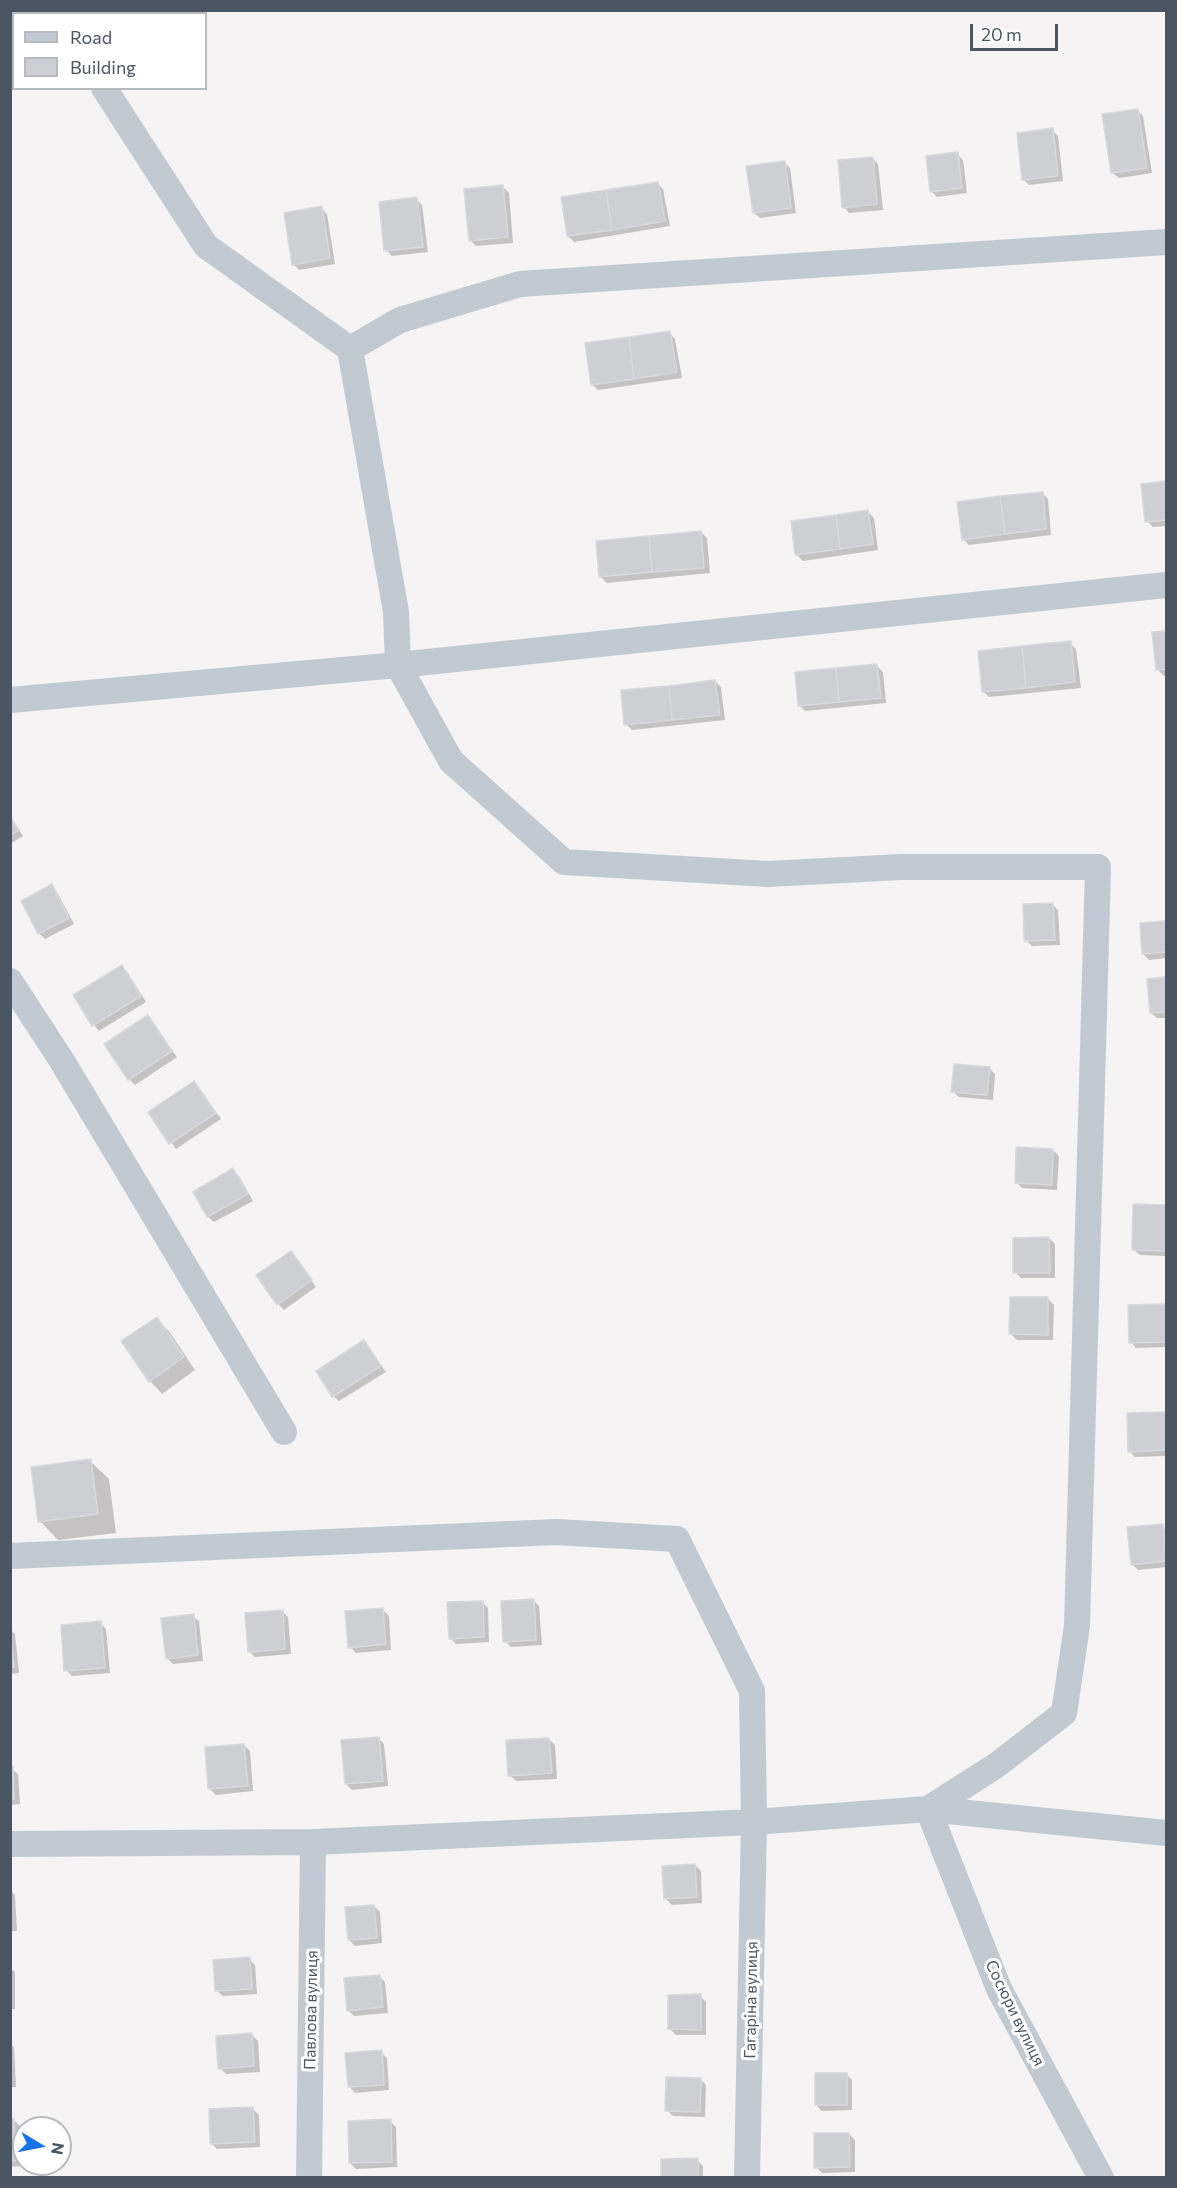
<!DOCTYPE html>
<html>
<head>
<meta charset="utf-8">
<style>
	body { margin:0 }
	#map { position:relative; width:1177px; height:2188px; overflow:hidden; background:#f5f3f3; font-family:Commissioner,sans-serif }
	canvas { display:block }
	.frame { position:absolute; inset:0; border:12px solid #4a5661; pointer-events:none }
	.legend { position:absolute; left:12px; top:12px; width:195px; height:78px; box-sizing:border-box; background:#fff; border:2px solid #b7bbc0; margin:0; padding:8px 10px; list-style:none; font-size:18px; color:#4a5661 }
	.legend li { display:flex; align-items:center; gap:12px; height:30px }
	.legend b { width:30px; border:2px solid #b7bbc0 }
	.north { position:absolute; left:12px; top:2116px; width:60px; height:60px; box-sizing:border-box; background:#fff; border:2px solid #b7bbc0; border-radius:50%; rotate:100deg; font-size:16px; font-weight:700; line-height:24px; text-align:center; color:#4a5661 }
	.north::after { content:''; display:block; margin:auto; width:21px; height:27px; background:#1a73e8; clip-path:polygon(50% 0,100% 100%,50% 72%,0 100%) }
	.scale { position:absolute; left:970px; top:24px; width:88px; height:27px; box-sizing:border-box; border:3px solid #4a5661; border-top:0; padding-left:8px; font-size:18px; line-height:21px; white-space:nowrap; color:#4a5661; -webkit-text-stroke:4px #fff; paint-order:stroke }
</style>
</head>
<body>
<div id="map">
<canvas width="1177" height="2188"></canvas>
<div class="frame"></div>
<ul class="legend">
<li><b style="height:8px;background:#c1cad2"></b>Road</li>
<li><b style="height:16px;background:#cdcfd5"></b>Building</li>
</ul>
<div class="north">N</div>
<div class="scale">20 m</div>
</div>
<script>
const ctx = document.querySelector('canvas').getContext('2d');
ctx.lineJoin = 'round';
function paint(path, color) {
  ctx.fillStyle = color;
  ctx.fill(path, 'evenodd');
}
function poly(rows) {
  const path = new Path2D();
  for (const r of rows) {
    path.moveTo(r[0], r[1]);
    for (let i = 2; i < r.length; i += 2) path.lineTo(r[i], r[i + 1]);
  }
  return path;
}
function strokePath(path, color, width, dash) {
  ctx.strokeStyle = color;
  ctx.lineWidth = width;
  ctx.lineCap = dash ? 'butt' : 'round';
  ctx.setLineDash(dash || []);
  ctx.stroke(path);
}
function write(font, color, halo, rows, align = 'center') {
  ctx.font = font + ' Commissioner,sans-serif';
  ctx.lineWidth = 6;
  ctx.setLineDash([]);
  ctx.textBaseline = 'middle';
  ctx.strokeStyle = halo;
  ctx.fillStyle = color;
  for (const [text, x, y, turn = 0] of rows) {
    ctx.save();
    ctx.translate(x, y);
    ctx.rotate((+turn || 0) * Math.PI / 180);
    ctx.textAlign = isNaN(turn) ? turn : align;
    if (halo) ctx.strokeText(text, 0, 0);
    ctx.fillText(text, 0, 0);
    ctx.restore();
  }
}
paint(poly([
	[1137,110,1143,116,1152,173,1119,178,1113,173],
	[1052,130,1058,136,1063,181,1029,185,1023,179],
	[957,154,963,160,967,193,937,197,931,191],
	[872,158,878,164,883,210,849,213,844,207],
	[784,162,790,168,796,213,760,218,754,213],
	[657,183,663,189,670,226,574,242,568,236],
	[503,187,509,193,513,243,476,246,470,240],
	[416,199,422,205,428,252,392,256,386,250],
	[321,208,327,214,335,264,299,270,293,264],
	[669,333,675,339,682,378,598,390,592,384],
	[1166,482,1166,526,1153,527,1147,521,1143,485],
	[1042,493,1048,499,1051,535,969,545,963,539],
	[868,512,874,518,878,550,803,561,797,555,793,523],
	[701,532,707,538,710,573,607,583,601,577],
	[1166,632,1166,675,1164,676,1158,670,1154,634],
	[1070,643,1076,649,1081,688,989,697,983,691],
	[877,666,883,672,886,703,805,711,799,705],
	[715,681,721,687,725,720,632,730,626,724],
	[10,816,23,836,10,844],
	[51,886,57,892,74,924,45,939,39,933],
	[1052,904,1058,910,1060,945,1032,946,1026,940],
	[1166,922,1166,958,1149,960,1143,954,1141,924],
	[122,967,128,973,146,1002,99,1031,94,1025,75,996],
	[1166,979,1166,1018,1157,1018,1151,1013,1149,980],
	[148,1017,177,1057,135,1085,129,1079],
	[989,1068,995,1074,993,1100,959,1097,953,1092],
	[194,1083,221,1119,176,1149,150,1113],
	[1053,1150,1059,1156,1057,1190,1022,1188,1016,1182],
	[233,1170,239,1176,253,1201,214,1222,208,1217,195,1192],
	[1135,1206,1166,1206,1166,1256,1140,1255,1134,1250],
	[1049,1238,1055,1244,1055,1278,1021,1278,1015,1272],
	[296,1259,316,1287,284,1310,278,1304],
	[1048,1299,1054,1305,1053,1340,1017,1340,1011,1334],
	[1166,1306,1166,1347,1136,1348,1131,1342],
	[156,1319,169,1331,195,1370,162,1394,150,1381],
	[364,1342,386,1372,339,1401,333,1396],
	[1166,1413,1166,1456,1135,1457,1129,1451,1128,1415],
	[90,1461,109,1479,116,1533,58,1540,40,1521],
	[1162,1526,1166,1530,1166,1567,1138,1570,1132,1564],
	[533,1600,539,1606,542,1645,511,1647,505,1641],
	[482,1602,488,1608,489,1642,456,1644,450,1638],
	[383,1610,389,1616,391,1650,356,1653,350,1647],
	[282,1611,288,1617,291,1654,255,1657,249,1651],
	[193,1616,199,1621,203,1661,173,1664,167,1658],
	[100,1623,106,1629,110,1673,72,1676,66,1670],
	[10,1629,15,1634,19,1673,10,1674],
	[378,1738,384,1744,388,1786,352,1790,346,1784],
	[549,1739,555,1745,557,1779,516,1781,510,1775],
	[244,1745,250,1751,253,1791,216,1795,210,1789],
	[10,1768,18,1774,20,1804,10,1805],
	[695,1865,701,1871,702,1903,672,1905,666,1899],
	[10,1890,15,1895,17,1931,10,1931],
	[374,1906,380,1912,382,1943,355,1946,349,1940],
	[249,1959,255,1965,257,1994,223,1996,217,1991],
	[10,1968,15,1972,15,2009,10,2009],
	[379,1976,385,1982,388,2013,354,2016,348,2010],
	[700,1996,706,2002,706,2035,676,2035,670,2029],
	[252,2035,258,2041,260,2072,226,2074,220,2068],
	[10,2044,14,2047,16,2087,10,2087],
	[381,2052,387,2058,389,2090,355,2093,350,2087],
	[846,2074,852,2080,852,2110,822,2111,816,2105],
	[700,2079,706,2085,705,2117,673,2116,667,2110],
	[253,2109,259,2115,260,2147,217,2149,211,2143],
	[10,2120,14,2120,20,2126,21,2166,10,2167],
	[390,2121,396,2127,397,2167,356,2169,350,2163],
	[849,2134,855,2140,855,2172,822,2173,816,2167],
	[697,2160,703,2166,703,2178,662,2178]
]), '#0003');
const building = poly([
	[1138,109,1147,168,1111,173,1102,114,1138,109],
	[1053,128,1058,176,1022,180,1017,133,1053,128],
	[958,152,962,188,930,192,926,156,958,152],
	[873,157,877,204,842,208,838,160,873,157],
	[785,161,791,208,753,213,746,166,785,161],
	[658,182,665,221,612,230,606,190,658,182],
	[503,185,508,237,469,241,464,189,503,185],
	[606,190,612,230,567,236,561,197,606,190],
	[417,197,423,247,384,251,379,202,417,197],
	[322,206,330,258,292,265,284,213,322,206],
	[670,331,677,372,634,379,629,337,670,331],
	[629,337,634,379,591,385,585,343,629,337],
	[1166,481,1166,520,1145,522,1141,484,1166,481],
	[1043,492,1046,529,1005,534,1000,496,1043,492],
	[1000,496,1005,534,962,540,957,502,1000,496],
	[868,510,873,544,840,549,836,515,868,510],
	[836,515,840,549,795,555,791,521,836,515],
	[701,531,704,568,652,572,649,536,701,531],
	[649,536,652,572,599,577,596,541,649,536],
	[1166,631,1166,669,1156,670,1152,632,1166,631],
	[1071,641,1075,682,1026,688,1022,646,1071,641],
	[1022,646,1026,688,982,692,978,651,1022,646],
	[877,664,881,698,839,702,836,668,877,664],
	[836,668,839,702,798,706,795,672,836,668],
	[715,680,720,715,672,720,669,686,715,680],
	[669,686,672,720,624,725,621,690,669,686],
	[10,817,19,830,10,835,10,817],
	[52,884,69,918,38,934,21,901,52,884],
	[1053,903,1055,940,1024,941,1023,904,1053,903],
	[1166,921,1166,952,1142,954,1140,923,1166,921],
	[122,965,141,996,92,1026,73,995,122,965],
	[1166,977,1166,1012,1150,1013,1147,979,1166,977],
	[148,1015,172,1051,128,1080,104,1044,148,1015],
	[954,1064,990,1067,987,1095,951,1092,954,1064],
	[194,1081,216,1113,169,1144,148,1112,194,1081],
	[1016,1147,1053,1149,1052,1185,1015,1183,1016,1147],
	[233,1168,248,1194,207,1217,193,1192,233,1168],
	[1133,1204,1166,1205,1166,1251,1132,1250,1133,1204],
	[1049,1237,1050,1273,1013,1273,1013,1238,1049,1237],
	[291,1251,312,1280,277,1305,256,1275,291,1251],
	[1010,1297,1048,1297,1048,1335,1009,1334,1010,1297],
	[1166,1304,1166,1342,1129,1343,1128,1305,1166,1304],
	[157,1317,184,1357,149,1382,121,1341,157,1317],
	[364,1340,381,1366,332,1397,316,1371,364,1340],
	[1166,1412,1166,1450,1128,1452,1127,1413,1166,1412],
	[91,1459,98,1514,38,1522,31,1467,91,1459],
	[1163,1524,1166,1561,1131,1565,1127,1527,1163,1524],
	[534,1599,536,1640,503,1642,501,1601,534,1599],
	[483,1601,484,1637,449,1639,447,1602,483,1601],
	[383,1608,386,1644,348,1648,345,1611,383,1608],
	[283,1610,285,1649,248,1652,245,1613,283,1610],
	[194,1614,198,1655,166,1659,161,1618,194,1614],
	[101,1621,105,1668,64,1671,61,1625,101,1621],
	[10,1632,14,1667,10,1668,10,1632],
	[379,1737,383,1781,345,1784,341,1740,379,1737],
	[549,1738,552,1773,508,1776,506,1740,549,1738],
	[244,1744,248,1786,208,1789,205,1747,244,1744],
	[10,1766,13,1766,14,1799,10,1799,10,1766],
	[695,1864,697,1897,664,1899,662,1866,695,1864],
	[374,1905,377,1938,348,1940,345,1907,374,1905],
	[250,1957,252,1989,215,1991,213,1960,250,1957],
	[380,1975,383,2007,347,2011,344,1978,380,1975],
	[701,1994,701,2030,668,2029,668,1995,701,1994],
	[252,2033,254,2066,218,2069,216,2036,252,2033],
	[382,2050,384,2085,348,2087,345,2053,382,2050],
	[815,2073,847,2073,847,2105,815,2105,815,2073],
	[666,2077,701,2078,700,2112,665,2111,666,2077],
	[253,2107,255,2142,210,2144,209,2109,253,2107],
	[14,2118,16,2161,10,2161,10,2119,14,2118],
	[391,2119,392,2162,349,2163,348,2121,391,2119],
	[814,2133,849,2133,850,2167,814,2168,814,2133],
	[698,2158,698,2178,661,2178,661,2159,698,2158]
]);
paint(building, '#cdcfd5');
strokePath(building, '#d7d9de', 1.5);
strokePath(poly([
	[56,14,56,10],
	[104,88,206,246,350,349,396,612,398,665,451,761,564,862,768,874,901,867,1098,867,1077,1626,1064,1713,997,1765,928,1809,999,1989,1101,2178],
	[350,349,400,320,520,284,1166,242],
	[10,700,398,665,1166,585],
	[10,981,62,1061,284,1432],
	[10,1556,556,1532,677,1539,752,1691,754,1822,747,2178],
	[10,1844,313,1842,754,1822,928,1809,1166,1833],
	[309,2178,313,1842]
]), '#c1cad2', 26);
write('16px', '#4a5661', '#fff', [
	["Гагаріна вулиця",751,2000,-89],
	["Павлова вулиця",311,2010,-89],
	["Сосюри вулиця",1015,2013,64]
]);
</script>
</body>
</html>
